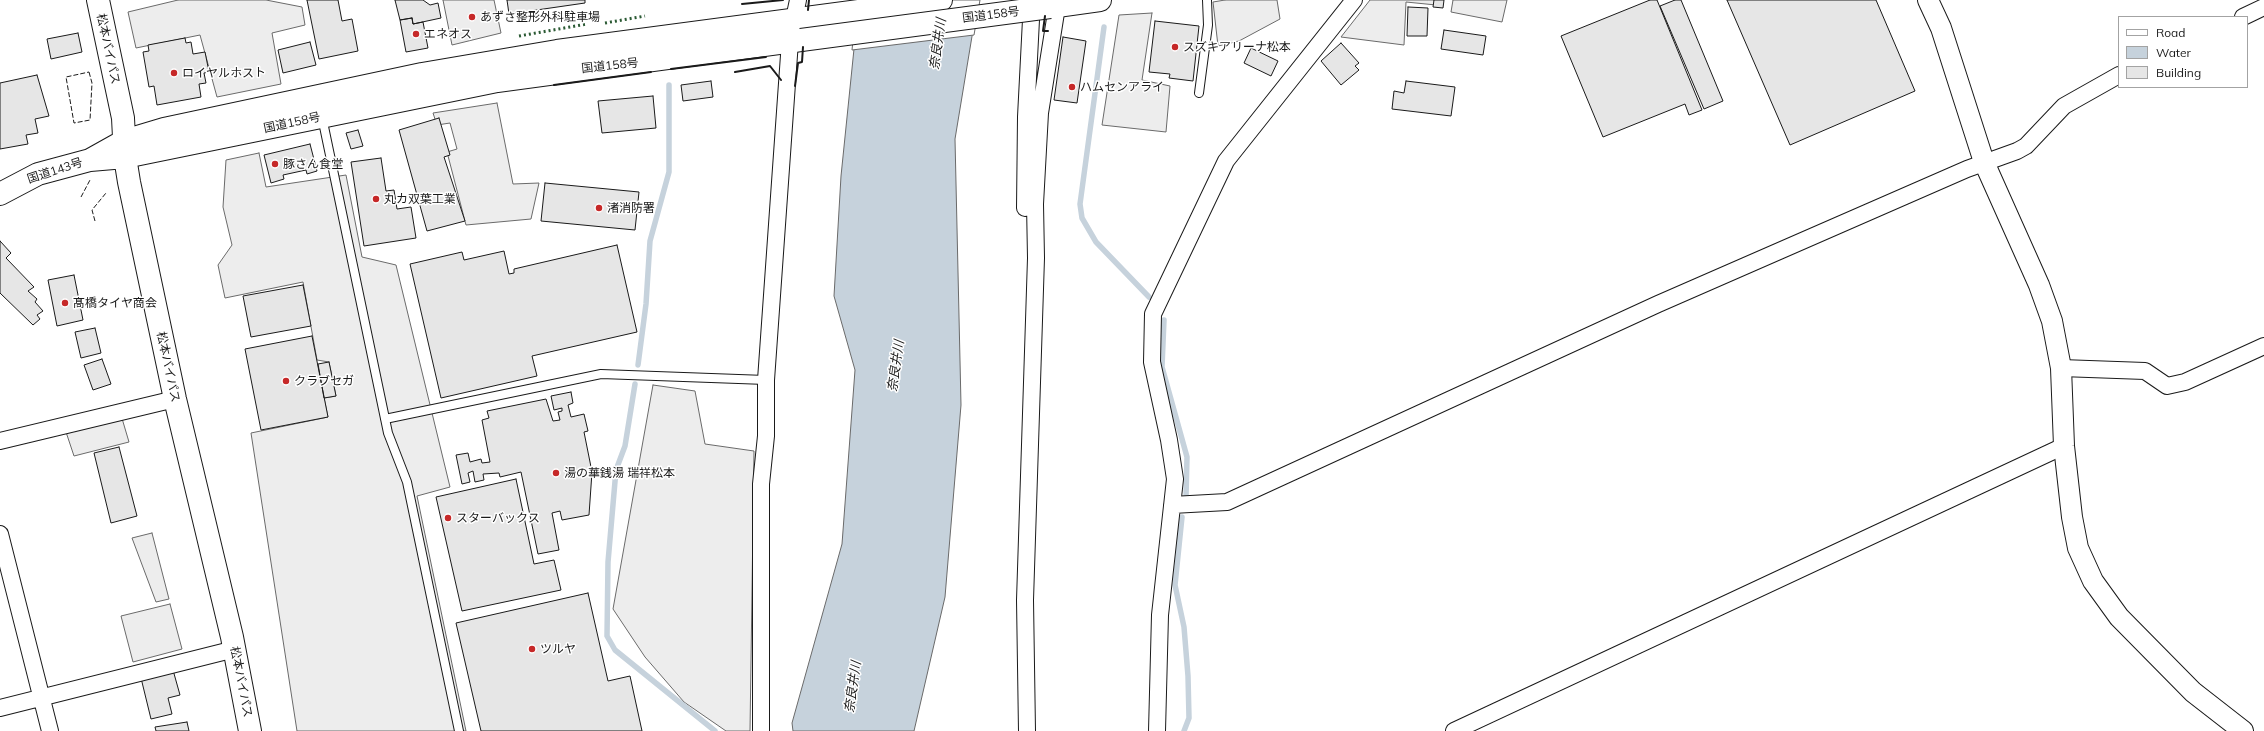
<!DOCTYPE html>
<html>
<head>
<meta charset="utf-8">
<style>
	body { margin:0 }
	#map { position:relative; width:2264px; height:731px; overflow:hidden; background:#fff; font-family:Mulish,sans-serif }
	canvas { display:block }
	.legend { position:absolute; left:2118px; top:16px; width:130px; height:72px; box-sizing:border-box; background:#fff; border:1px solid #a3a3a3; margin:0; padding:5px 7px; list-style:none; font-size:12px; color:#1a1a1a }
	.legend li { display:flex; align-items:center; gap:8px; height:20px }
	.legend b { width:20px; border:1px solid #a3a3a3 }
</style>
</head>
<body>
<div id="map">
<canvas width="2264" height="731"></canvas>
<ul class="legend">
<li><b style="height:5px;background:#fff"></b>Road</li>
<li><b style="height:11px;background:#c6d2dc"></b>Water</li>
<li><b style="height:11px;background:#e6e6e6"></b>Building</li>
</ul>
</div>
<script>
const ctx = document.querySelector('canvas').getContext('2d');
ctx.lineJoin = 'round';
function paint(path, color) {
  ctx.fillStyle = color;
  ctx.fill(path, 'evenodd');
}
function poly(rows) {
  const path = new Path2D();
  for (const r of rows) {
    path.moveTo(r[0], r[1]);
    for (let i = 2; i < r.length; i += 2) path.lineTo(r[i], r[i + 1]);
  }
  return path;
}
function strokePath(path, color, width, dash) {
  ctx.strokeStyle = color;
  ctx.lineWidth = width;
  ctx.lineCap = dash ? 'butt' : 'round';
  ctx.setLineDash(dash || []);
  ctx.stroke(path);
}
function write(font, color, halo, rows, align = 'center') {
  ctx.font = font + ' Mulish,"Noto Sans JP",sans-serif';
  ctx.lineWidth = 3;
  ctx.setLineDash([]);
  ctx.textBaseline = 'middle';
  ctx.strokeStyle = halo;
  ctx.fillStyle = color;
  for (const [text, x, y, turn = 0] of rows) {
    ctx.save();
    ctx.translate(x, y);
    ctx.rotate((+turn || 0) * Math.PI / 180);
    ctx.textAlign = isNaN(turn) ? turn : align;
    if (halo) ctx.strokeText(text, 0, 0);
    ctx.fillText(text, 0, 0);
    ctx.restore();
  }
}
const parking = poly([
	[178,0,266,0,302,7,305,25,272,33,281,84,217,97,200,35,136,48,128,12,178,0],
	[443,0,494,0,501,33,452,45,443,0],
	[1225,0,1277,0,1280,19,1239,41,1218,46,1213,2,1225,0],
	[1370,0,1437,0,1436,5,1406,2,1404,45,1341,37,1370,0],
	[1453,0,1507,0,1502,22,1451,12,1453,0],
	[1152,13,1142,80,1170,86,1166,132,1102,125,1119,15,1152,13],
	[497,103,513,184,539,183,531,219,466,225,447,152,457,149,450,123,437,125,433,113,497,103],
	[259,153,266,187,346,175,362,257,396,265,450,487,417,496,466,731,297,731,251,433,328,417,324,398,336,396,329,362,317,360,303,282,225,298,218,265,232,245,223,207,226,160,259,153],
	[653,385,695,391,705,444,754,451,750,731,726,731,684,702,645,657,613,609,653,385],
	[121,415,129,442,74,456,65,429,121,415],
	[152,533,169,599,156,602,132,538,152,533],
	[170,604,182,649,133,662,121,616,170,604]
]);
paint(parking, '#ededed');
strokePath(parking, '#6a6a6a', 1);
const water = poly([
	[859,0,978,0,955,139,961,405,945,597,914,731,793,731,792,723,842,544,855,370,834,296,841,176,859,0]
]);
paint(water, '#c6d2dc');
strokePath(water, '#6a6a6a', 1);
const pier = poly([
	[857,0,980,0,974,35,852,50,857,0]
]);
paint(pier, '#fff');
strokePath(pier, '#6a6a6a', 1);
strokePath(poly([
	[1104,27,1080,204,1082,218,1096,242,1149,297],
	[1164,320,1162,367,1187,457,1186,497],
	[638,365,646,304,650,241,669,172,669,85],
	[635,384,625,446,616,470,608,562,607,636,615,650,715,731],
	[1182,517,1175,585,1184,627,1188,676,1189,718,1184,731]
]), '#c6d2dc', 5.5);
const building = poly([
	[307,0,338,0,342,21,352,19,358,51,319,59,307,0],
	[395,0,423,0,430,5,438,3,441,18,413,24,412,18,400,20,395,0],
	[507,0,585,0,585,3,509,14,507,0],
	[1434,0,1444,0,1443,8,1433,7,1434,0],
	[1650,0,1657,0,1702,110,1689,115,1685,104,1603,137,1561,36,1650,0],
	[1675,0,1681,0,1723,101,1704,109,1660,6,1675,0],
	[1727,0,1876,0,1915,91,1790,145,1727,0],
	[1408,7,1428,8,1427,36,1407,36,1408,7],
	[412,18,413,24,423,22,428,48,406,52,400,20,412,18],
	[1155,21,1199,26,1193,81,1169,78,1170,74,1149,72,1155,21],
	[1444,30,1486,36,1483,55,1441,49,1444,30],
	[78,33,82,52,51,59,47,39,78,33],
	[1063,37,1086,41,1077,103,1054,100,1063,37],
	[185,38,186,43,191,42,193,54,205,52,209,72,204,73,206,83,199,84,201,97,157,105,154,86,149,87,143,52,149,51,148,45,185,38],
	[310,42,316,65,283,73,278,50,310,42],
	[1341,43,1359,63,1355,66,1359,70,1341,85,1321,61,1341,43],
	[1251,48,1278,61,1271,76,1244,63,1251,48],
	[37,75,49,116,35,119,38,133,26,135,28,144,0,149,0,83,37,75],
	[711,81,713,97,683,101,681,85,711,81],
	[1406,81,1455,87,1451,116,1392,109,1394,91,1404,93,1406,81],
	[653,96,656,128,602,133,598,101,653,96],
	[439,118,450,155,444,157,465,221,427,231,399,130,439,118],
	[358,130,363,146,351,149,346,133,358,130],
	[310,144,317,171,307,174,306,170,283,175,284,179,271,183,264,155,310,144],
	[381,158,386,191,394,190,397,209,411,207,416,238,364,246,351,162,381,158],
	[545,183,639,192,635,230,541,221,545,183],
	[0,241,11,253,6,258,34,287,28,291,37,299,35,302,43,311,37,315,40,319,33,325,0,293,0,241],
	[617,245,637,332,532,356,537,376,441,398,410,264,462,252,464,260,504,251,509,274,514,273,514,269,617,245],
	[74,275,83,320,57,326,48,280,74,275],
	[303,285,311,326,251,337,243,296,303,285],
	[95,328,101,353,81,358,75,332,95,328],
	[312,336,328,417,261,430,245,349,312,336],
	[102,359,111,384,93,390,84,365,102,359],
	[329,362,336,396,324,398,318,364,329,362],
	[571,392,573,403,568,405,571,417,584,414,588,431,584,432,592,472,589,515,562,520,560,511,552,513,559,550,538,554,521,472,500,477,499,473,483,474,484,480,475,482,473,471,468,473,470,482,462,484,456,455,468,453,470,462,481,459,482,463,490,462,482,420,489,418,487,411,546,399,553,421,560,420,558,412,562,411,562,408,554,410,551,396,571,392],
	[119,447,137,516,111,523,94,453,119,447],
	[516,479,534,564,554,560,561,590,462,611,436,497,516,479],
	[588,593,608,681,630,676,642,731,481,731,456,623,588,593],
	[173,670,180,695,168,698,172,714,151,719,141,678,173,670],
	[187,722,189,731,156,731,155,727,187,722]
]);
paint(building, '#e6e6e6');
strokePath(building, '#1a1a1a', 1);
const service = poly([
	[1199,93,1208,25,1207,0],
	[322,117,388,433,407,482,459,731],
	[385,419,601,374,766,380]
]);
const minor = poly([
	[2243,17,2264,7],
	[794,19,798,0],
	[1025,208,1026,117,1032,0],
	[2061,368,2145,371,2167,386,2185,382,2264,346],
	[0,441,175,399],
	[1172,505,1227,502,1658,304,1967,169,2017,151,2026,146,2064,106,2119,75],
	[0,534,50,731],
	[0,708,235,649],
	[761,731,761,484,766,436,766,380,790,41],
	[1027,731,1025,600,1036,258,1035,204,1040,113,1058,0],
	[1157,731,1160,615,1175,479,1169,440,1152,362,1153,314,1226,161,1354,0],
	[1454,731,2064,446]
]);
const tertiary = poly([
	[1928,0,1941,28,1984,162,2039,285,2052,321,2061,368,2064,446,2072,517,2078,548,2093,581,2119,617,2193,692,2243,731]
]);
const trunk = poly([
	[98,0,123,118,125,157,129,182,175,399,232,637,250,731],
	[1050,7,1100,0],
	[90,160,124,141,164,129,422,74,557,51,941,0],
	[0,194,38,174,90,160,125,157,497,81,801,40]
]);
strokePath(service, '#1a1a1a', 10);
strokePath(minor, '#1a1a1a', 18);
strokePath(tertiary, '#1a1a1a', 22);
strokePath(trunk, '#1a1a1a', 24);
strokePath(service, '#fff', 8);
strokePath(minor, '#fff', 16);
strokePath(tertiary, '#fff', 20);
strokePath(trunk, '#fff', 22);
const trunkBridge = poly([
	[801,40,1050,7]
]);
strokePath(trunkBridge, '#1a1a1a', 24, []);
strokePath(trunkBridge, '#fff', 22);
strokePath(poly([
	[605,23,645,16],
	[519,36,587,24]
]), '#2b5a34', 3, [2, 3]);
strokePath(poly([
	[89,72,92,83,90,120,74,123,66,77,89,72],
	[81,197,90,180],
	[95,221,92,210,106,193]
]), '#1a1a1a', 1, [5, 2]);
strokePath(poly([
	[742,4,783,0],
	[808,10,809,0],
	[1045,16,1043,31,1048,31],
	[671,69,766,57],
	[735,72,770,66,781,80],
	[554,85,651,72],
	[795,86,798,63,802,62,803,47]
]), '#1a1a1a', 2);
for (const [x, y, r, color] of [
	[472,17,4,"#c62828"],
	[416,34,4,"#c62828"],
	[1175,47,4,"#c62828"],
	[174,73,4,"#c62828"],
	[1072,87,4,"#c62828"],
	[275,164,4,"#c62828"],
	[376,199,4,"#c62828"],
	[599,208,4,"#c62828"],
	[65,303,4,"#c62828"],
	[286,381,4,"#c62828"],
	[556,473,4,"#c62828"],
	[448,518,4,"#c62828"],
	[532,649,4,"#c62828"]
]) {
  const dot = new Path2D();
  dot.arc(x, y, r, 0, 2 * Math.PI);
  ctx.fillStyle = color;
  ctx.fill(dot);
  strokePath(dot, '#fff', 1.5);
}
write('12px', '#1a1a1a', '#fff', [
	["国道158号",991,15,-7],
	["松本バイパス",108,49,78],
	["国道158号",610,66,-6],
	["国道158号",292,123,-12],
	["国道143号",55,171,-18],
	["松本バイパス",168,367,78],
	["松本バイパス",241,682,79]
]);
write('12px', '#1a1a1a', '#fff', [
	["あずさ整形外科駐車場",480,17],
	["エネオス",424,34],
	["スズキアリーナ松本",1183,47],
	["ロイヤルホスト",182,73],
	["ハムセンアライ",1080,87],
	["豚さん食堂",283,164],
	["丸カ双葉工業",384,199],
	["渚消防署",607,208],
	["髙橋タイヤ商会",73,303],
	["クラブセガ",294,381],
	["湯の華銭湯 瑞祥松本",564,473],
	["スターバックス",456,518],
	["ツルヤ",540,649]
], 'left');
write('italic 13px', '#1a1a1a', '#fff', [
	["奈良井川",938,44,-82],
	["奈良井川",896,366,-82],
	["奈良井川",853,687,-82]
]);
</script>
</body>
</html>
